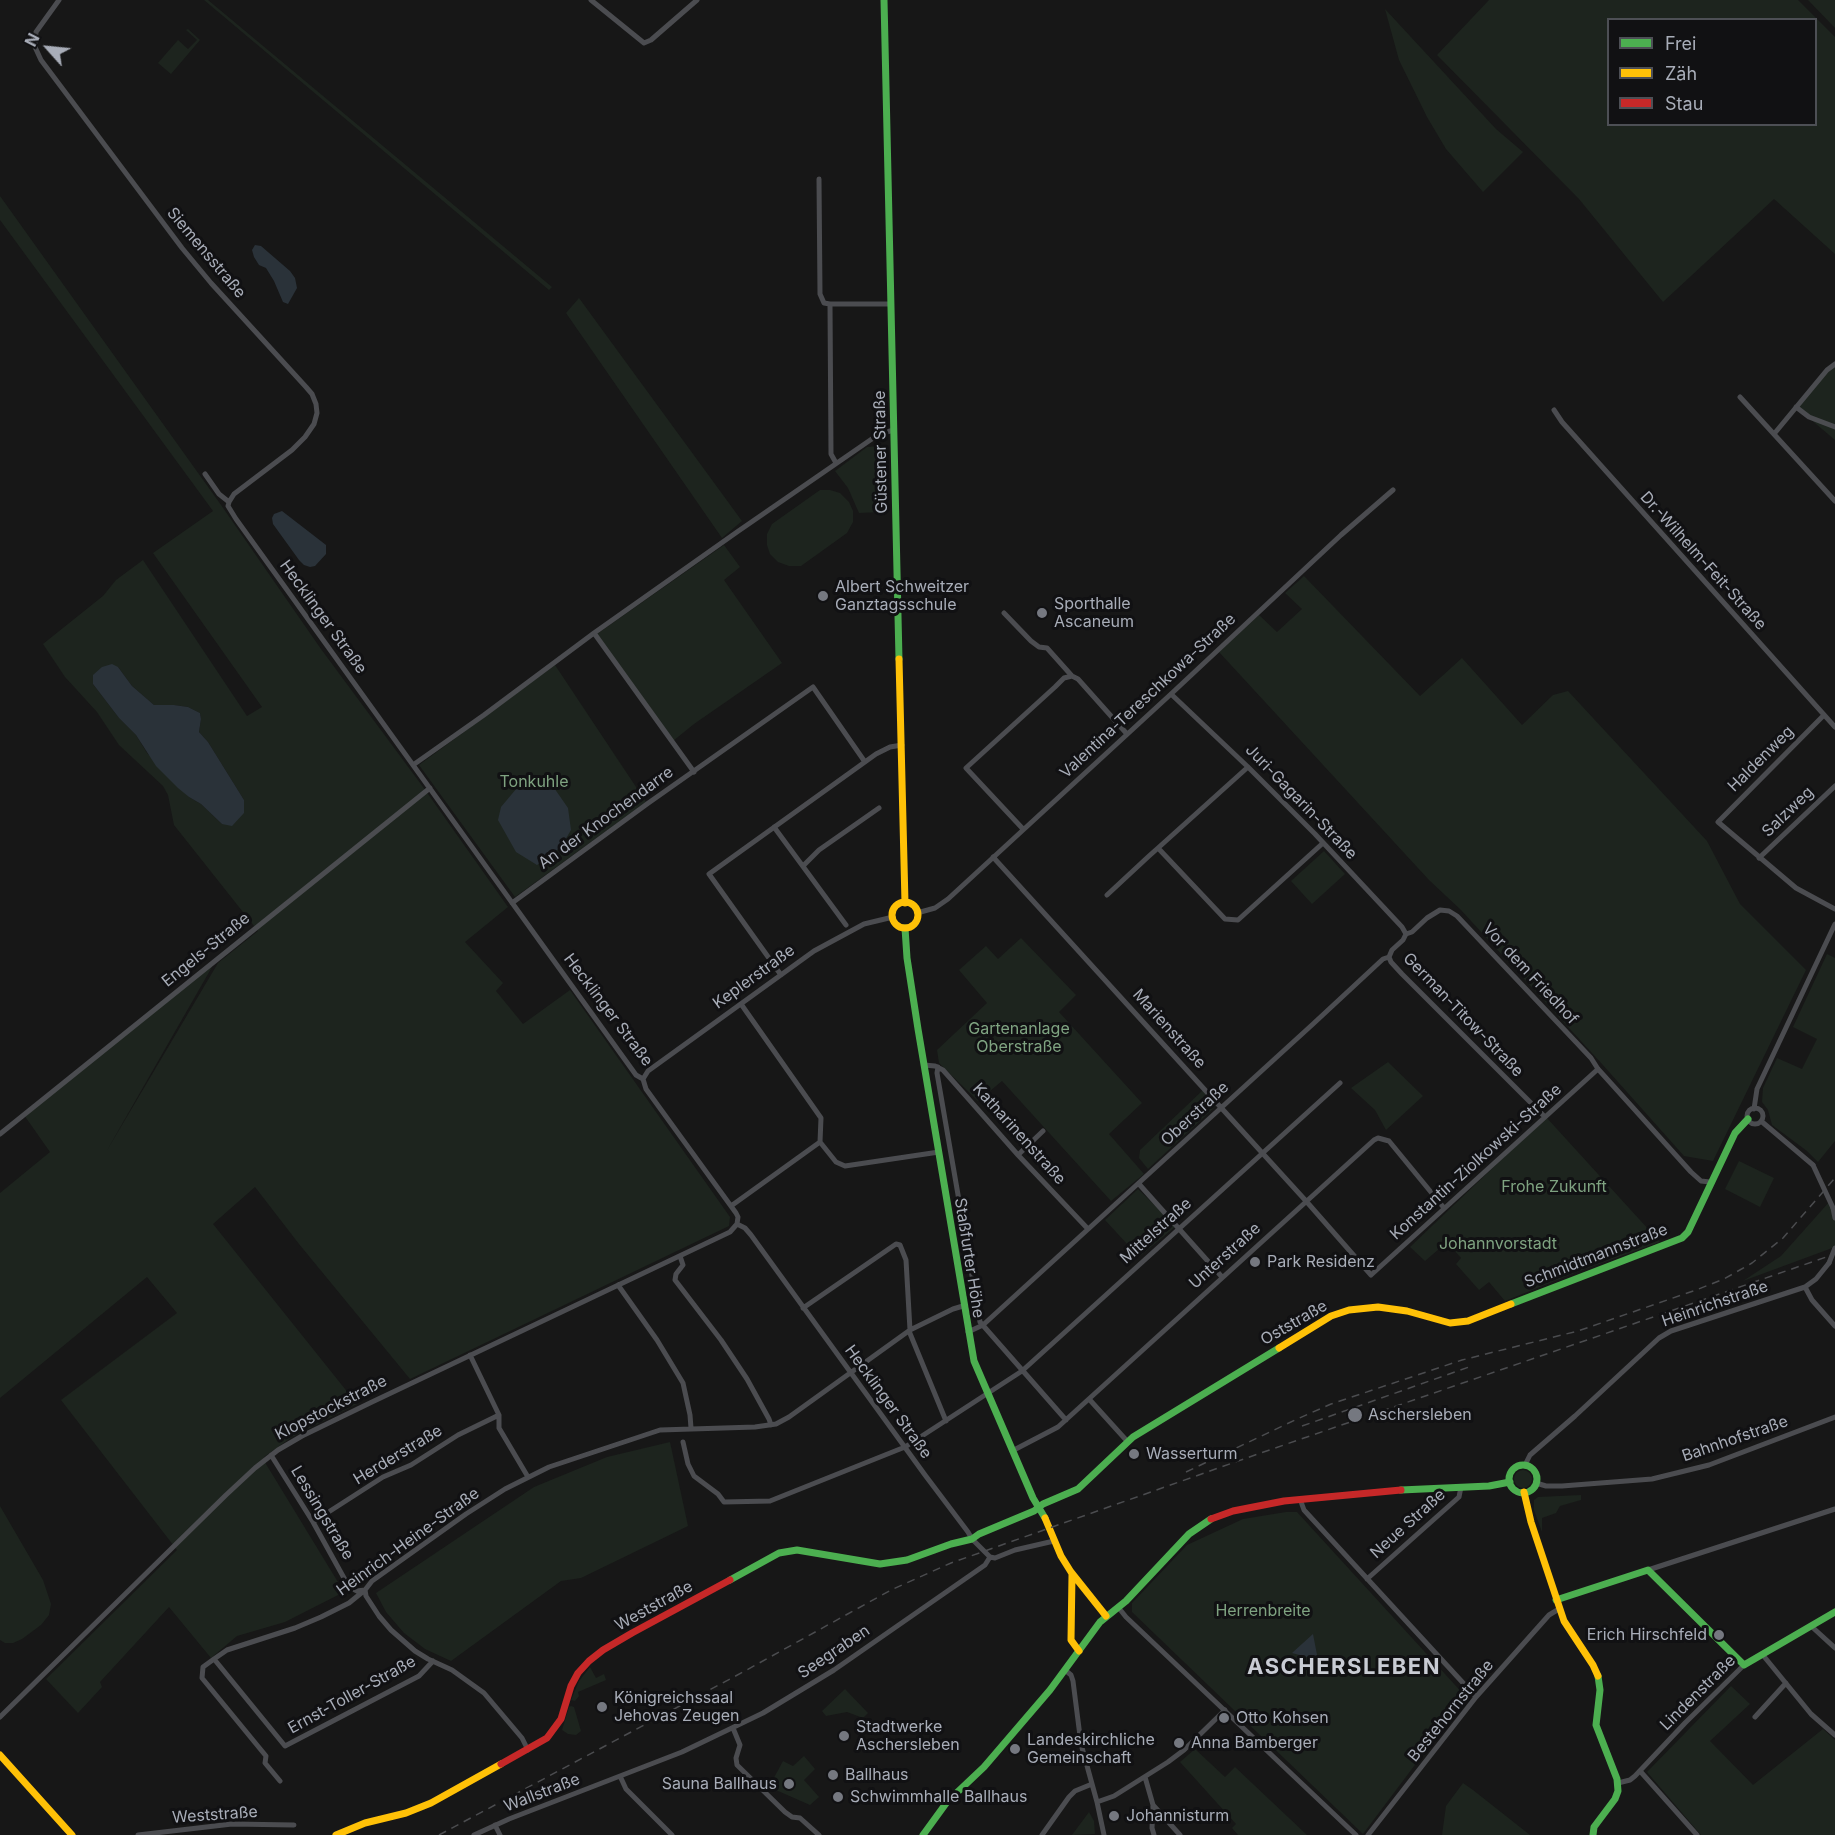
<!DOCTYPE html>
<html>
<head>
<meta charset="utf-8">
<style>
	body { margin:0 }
	#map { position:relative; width:1835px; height:1835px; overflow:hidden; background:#171717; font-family:Inter,sans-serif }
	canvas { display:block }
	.legend { position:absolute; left:1607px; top:18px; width:210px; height:108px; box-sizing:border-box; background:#111113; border:2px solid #4d4f55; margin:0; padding:8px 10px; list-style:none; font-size:18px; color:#a8adb8 }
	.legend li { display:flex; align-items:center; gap:12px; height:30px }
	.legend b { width:30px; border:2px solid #4d4f55 }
	.north { position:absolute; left:18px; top:18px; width:60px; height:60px; -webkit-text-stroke:4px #111113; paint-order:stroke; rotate:297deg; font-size:16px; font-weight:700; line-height:24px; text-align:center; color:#a8adb8 }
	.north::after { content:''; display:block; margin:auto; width:21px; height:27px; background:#a8adb8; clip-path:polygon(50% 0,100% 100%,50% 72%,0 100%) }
</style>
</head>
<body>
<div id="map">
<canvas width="1835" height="1835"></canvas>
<ul class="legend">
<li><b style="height:8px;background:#4caf50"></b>Frei</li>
<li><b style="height:8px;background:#ffc107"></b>Zäh</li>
<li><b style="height:8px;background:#c62828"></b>Stau</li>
</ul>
<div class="north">N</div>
</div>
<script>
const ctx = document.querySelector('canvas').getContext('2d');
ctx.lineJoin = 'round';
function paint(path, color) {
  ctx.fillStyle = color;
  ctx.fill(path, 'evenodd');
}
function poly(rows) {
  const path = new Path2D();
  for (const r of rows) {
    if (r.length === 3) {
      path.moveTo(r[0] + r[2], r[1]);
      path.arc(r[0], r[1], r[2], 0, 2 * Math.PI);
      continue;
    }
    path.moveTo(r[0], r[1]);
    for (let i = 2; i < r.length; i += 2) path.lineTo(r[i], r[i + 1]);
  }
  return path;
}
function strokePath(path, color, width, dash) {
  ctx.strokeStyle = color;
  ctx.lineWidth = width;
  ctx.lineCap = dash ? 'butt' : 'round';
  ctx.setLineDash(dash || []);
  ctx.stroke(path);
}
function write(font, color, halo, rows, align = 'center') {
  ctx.font = font + ' Inter,sans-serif';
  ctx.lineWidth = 6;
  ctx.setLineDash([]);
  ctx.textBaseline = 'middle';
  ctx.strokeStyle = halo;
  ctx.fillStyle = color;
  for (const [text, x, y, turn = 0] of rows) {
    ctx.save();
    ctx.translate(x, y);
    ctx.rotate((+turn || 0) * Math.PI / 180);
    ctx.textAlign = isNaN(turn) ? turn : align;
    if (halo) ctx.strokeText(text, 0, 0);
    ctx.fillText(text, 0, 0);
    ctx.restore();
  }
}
paint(poly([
	[204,0,208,0,552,287,549,290],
	[1489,0,1798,0,1835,37,1835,254,1774,199,1663,302,1579,199,1437,55],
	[1608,20,1816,20,1816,124,1608,124],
	[1808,0,1835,0,1835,28],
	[1385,9,1496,129,1523,152,1483,192,1446,149,1427,117,1399,60],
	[188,29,200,40,171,74,158,63,178,40,188,49,197,40,186,30],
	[0,196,221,505,321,649,423,787,508,907,465,942,503,983,496,991,523,1024,570,990,730,1217,729,1226,410,1379,299,1244,255,1187,213,1224,357,1404,292,1437,264,1457,266,1464,344,1592,285,1622,237,1636,211,1658,169,1607,100,1682,102,1687,78,1713,46,1679,177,1550,61,1400,177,1313,147,1277,0,1398,0,1193,50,1152,24,1115,216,960,106,1152,218,963,258,931,174,825,168,795,163,786,119,745,97,712,65,677,43,644,103,596,116,580,143,560,247,716,262,707,153,553,213,511,0,220],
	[118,667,132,686,154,705,174,705,188,707,200,713,201,719,199,732,208,742,244,800,222,824,201,804,189,797,147,753,136,735,119,718,93,684],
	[579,298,742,521,722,538,566,313],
	[1835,364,1835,440,1796,407],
	[880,446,881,512,859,513,848,488,835,471,867,447],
	[820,490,830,490,840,493,849,502,853,511,853,522,847,533,801,566,789,566,778,562,770,554,767,545,767,534,772,524],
	[724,545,740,567,724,580,782,663,694,724,673,741,597,634],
	[1304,576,1420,696,1462,658,1522,725,1553,695,1568,691,1707,841,1740,904,1806,970,1713,1161,1684,1156,1602,1064,1461,910,1429,880,1219,652,1259,615,1277,632,1302,609,1285,593],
	[555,665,646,802,515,897,419,765],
	[1324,851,1345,874,1312,904,1291,881],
	[1021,938,1076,995,1059,1012,1142,1103,1109,1134,1144,1174,1111,1201,1002,1081,978,1101,939,1063,937,1050,987,1003,959,970,986,946,998,959],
	[1827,954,1835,958,1835,1141,1818,1162,1807,1151,1772,1125,1768,1110,1762,1102,1763,1088,1777,1058,1802,1069,1817,1039,1793,1027],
	[1388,1062,1423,1096,1386,1130,1375,1110,1351,1088],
	[1203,1090,1217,1105,1148,1169,1139,1158,1140,1150],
	[1546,1117,1660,1242,1577,1272,1505,1301,1489,1282,1479,1290,1456,1264,1461,1258,1447,1242,1425,1261,1410,1247],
	[1739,1161,1774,1178,1760,1207,1725,1189],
	[1138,1189,1176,1226,1139,1257,1105,1220],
	[1830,1201,1835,1218,1835,1247,1743,1281,1781,1256],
	[670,1442,688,1526,581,1578,561,1581,451,1661,425,1649,404,1633,386,1612,376,1593,534,1487,607,1457],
	[1523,1479,9],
	[1581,1495,1581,1500,1560,1506,1556,1513,1542,1518,1542,1532,1534,1510,1534,1500,1538,1497],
	[0,1506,43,1580,51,1604,49,1615,41,1625,22,1639,13,1643,5,1643,0,1640],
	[1286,1512,1297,1512,1466,1697,1363,1834,1132,1612,1132,1603,1187,1545,1243,1519],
	[590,1667,596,1678,604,1674,606,1680,578,1692,579,1696,575,1701,571,1700,579,1681],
	[1731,1686,1750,1704,1710,1741,1753,1785,1823,1729,1835,1740,1835,1835,1701,1835,1647,1772],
	[845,1689,868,1713,863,1718,847,1712,826,1716,822,1711],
	[571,1706,574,1707,581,1731,576,1735,568,1734,562,1730,569,1707],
	[1195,1749,1225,1777,1235,1767,1307,1835,1238,1835,1232,1828,1236,1824,1180,1762],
	[804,1756,815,1769,804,1780,819,1797,810,1805,769,1787,783,1761,793,1766],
	[1463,1783,1473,1790,1530,1835,1442,1835,1446,1806],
	[1089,1812,1094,1821,1095,1834,1072,1835]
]), '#1d241e');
paint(poly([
	[255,245,261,246,290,271,295,278,297,288,288,304,283,302,274,281,266,268,259,265,254,257,252,250],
	[282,511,326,545,326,554,315,566,310,567,304,565,299,560,273,524,272,518,274,514],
	[112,664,118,667,132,686,154,705,174,705,188,707,200,713,201,719,199,732,208,742,244,800,244,813,232,826,222,824,201,804,189,797,178,788,156,766,136,735,119,718,93,684,93,675,102,667],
	[529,779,550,782,568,808,571,830,561,847,537,865,516,852,498,820,501,807,522,782],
	[1313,1634,1318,1660,1292,1653]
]), '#2a3239');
strokePath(poly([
	[59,0,36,32,35,47,41,60,182,248,211,283,306,387,312,394,316,404,317,413,314,424,305,437,292,450,234,494,229,502],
	[591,0,644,43,651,40,697,0],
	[819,179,820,294,824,303,830,304,831,454,836,463],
	[830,304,891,304],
	[1740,397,1835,501],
	[1796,407,1809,417,1835,427],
	[1554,410,1562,422,1835,727],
	[1774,434,1827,370,1835,364],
	[205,474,219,494,229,502,228,506,236,519,636,1075,643,1079,646,1089,736,1213,738,1217,737,1224],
	[1004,613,1031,641,1039,647,1047,648,1072,676],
	[594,633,694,772],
	[1171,694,1248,767,1315,834,1402,927,1406,934],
	[1824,715,1718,822,1796,888,1835,909],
	[413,765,484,715,594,633,737,532,879,434,894,430],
	[1248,767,1158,848,1225,919,1238,920,1323,843],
	[774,827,846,925],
	[1023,829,966,768,1055,687,1064,678,1072,676,1078,679,1127,734],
	[993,857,1306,1201,1371,1275,1598,1069],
	[1759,858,1835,786],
	[803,866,819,850,879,808],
	[1107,895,1149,856,1158,848],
	[512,903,647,804,813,687,865,762],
	[917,913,935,908,948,899,1171,694,1341,535,1393,490],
	[1389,957,1391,962,1402,974,1545,1117],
	[781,975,709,874,876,754,890,747,902,745],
	[924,1065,935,1066,943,1070,1018,1155,1088,1229],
	[938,1067,937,1073,980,1322,1066,1420],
	[643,1079,648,1071,814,951,864,924,893,917],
	[1755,1116,8],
	[1754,1109,1757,1089,1835,924],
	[1761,1121,1813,1165],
	[0,1134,430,788],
	[820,1142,836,1162,845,1166,939,1152],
	[1018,1155,1043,1131],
	[1139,1184,1222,1277],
	[731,1206,820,1142,821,1118,741,1004],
	[1833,1208,1835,1218],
	[737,1224,745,1228,751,1235,925,1475,968,1532,972,1539,990,1557],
	[680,1256,683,1265,676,1274,675,1280,721,1340,747,1379,769,1419,771,1425],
	[618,1285,657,1340,683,1383,690,1415,691,1428],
	[1805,1287,1812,1300,1835,1326],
	[803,1308,896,1244,900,1245,906,1260,910,1330],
	[909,1331,946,1421],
	[968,1332,983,1325,1313,1024,1383,959,1389,957,1392,950,1403,940,1406,934,1412,932,1427,918,1440,910,1449,911,1457,916,1591,1058,1598,1069,1691,1172,1701,1181,1710,1182],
	[470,1355,499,1415,499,1428,528,1477],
	[1089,1399,1127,1441],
	[683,1442,688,1464,694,1476,718,1494,724,1502,770,1501,905,1447,1022,1371,1340,1083],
	[1012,1451,1058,1427,1374,1140,1378,1138,1389,1141,1444,1208],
	[271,1455,313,1522,349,1587,357,1591,365,1590,366,1596,379,1616,391,1630,415,1651,428,1659,452,1670,484,1693,522,1738,528,1750],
	[1525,1465,1530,1455,1575,1416,1659,1338,1671,1331,1805,1287,1816,1279,1829,1263],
	[1536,1483,1546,1486,1562,1486,1652,1479,1709,1465,1835,1417],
	[1300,1499,1304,1510,1476,1697],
	[313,1522,383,1477,411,1465,458,1435,499,1415],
	[990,1557,995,1558,1015,1550,1054,1541],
	[1648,1570,1835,1509],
	[1367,1579,1459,1497,1461,1487],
	[1118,1607,1126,1617,1356,1835],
	[1811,1626,1835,1648],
	[1762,1654,1811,1714,1835,1735],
	[214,1659,285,1746,419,1676,433,1661],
	[1065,1670,1071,1675,1073,1681,1081,1744,1097,1802,1104,1835],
	[0,1717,226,1495,255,1468,278,1450,302,1436,372,1402,730,1232,737,1224],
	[1755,1717,1786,1683],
	[733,1728,740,1745,736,1758,737,1765,785,1812,792,1817,800,1818,819,1835],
	[1640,1771,1697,1835],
	[620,1776,626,1789,672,1835],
	[1145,1777,1153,1805,1180,1835],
	[280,1781,265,1763,266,1756,202,1678,203,1667,214,1659,227,1650,295,1628,321,1617,349,1603,365,1590,372,1581,466,1514,505,1489,549,1467,660,1430,755,1427,776,1424,789,1417,910,1330,953,1309,963,1306],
	[1618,1783,1630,1780,1635,1776,1685,1723,1744,1665],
	[1097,1802,1114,1796,1168,1762,1184,1750,1225,1710],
	[1153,1805,1152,1828,1154,1835],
	[495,1825,500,1835],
	[138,1835,232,1824,294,1825],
	[474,1835,509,1819,682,1752,763,1713,834,1670,985,1565,990,1557],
	[1042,1835,1069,1797,1075,1791,1092,1784],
	[1368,1835,1476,1697,1549,1615,1559,1609]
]), '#4b4c50', 5);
strokePath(poly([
	[884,0,899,659],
	[905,928,907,958,918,1029,974,1361,1033,1498,1045,1518],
	[1511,1304,1682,1238,1688,1232,1735,1133,1748,1119],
	[1523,1479,14],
	[1401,1490,1489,1486,1510,1482],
	[730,1580,779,1553,797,1550,880,1564,907,1560,951,1544,972,1539,979,1534,1034,1511,1043,1504,1078,1489,1133,1437,1279,1348],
	[1556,1600,1648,1570,1744,1665,1835,1612],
	[923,1835,947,1802,984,1767,1050,1690,1100,1622,1126,1601,1189,1534,1211,1519],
	[1593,1835,1594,1827,1615,1799,1618,1791,1617,1779,1596,1725,1600,1690,1598,1676]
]), '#4caf50', 7);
strokePath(poly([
	[899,659,905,903],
	[905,915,13],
	[1279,1348,1331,1316,1349,1310,1378,1307,1407,1311,1450,1323,1468,1321,1511,1304],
	[1524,1492,1531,1522,1564,1621,1593,1665,1598,1676],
	[1045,1518,1061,1556,1071,1572,1106,1616],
	[1072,1575,1071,1640,1079,1651],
	[0,1755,72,1835],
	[336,1835,365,1823,406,1813,431,1803,501,1764]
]), '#ffc107', 7);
strokePath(poly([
	[1211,1519,1233,1511,1284,1501,1401,1490],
	[501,1764,547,1738,561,1719,571,1686,578,1673,589,1661,603,1650,632,1633,730,1580]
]), '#c62828', 7);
strokePath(poly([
	[1302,1426,1469,1367],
	[1186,1472,1295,1420,1331,1404,1462,1360,1578,1331,1696,1290,1724,1279,1752,1263,1783,1238,1835,1178],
	[439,1835,743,1672,891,1590,951,1563,1255,1455,1835,1254]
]), '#4b4c4f', 1.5, [8, 6]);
strokePath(poly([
	[1813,1165,1833,1208],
	[1829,1263,1835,1248]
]), '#4b4c50', 5);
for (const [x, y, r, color] of [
	[823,596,6,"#757880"],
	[1042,613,6,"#757880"],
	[1255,1262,6,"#757880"],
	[1355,1415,8,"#757880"],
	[1134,1454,6,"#757880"],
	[1719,1635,6,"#757880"],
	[602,1707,6,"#757880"],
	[1224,1718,6,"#757880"],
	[844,1736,6,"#757880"],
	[1179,1743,6,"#757880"],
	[1015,1749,6,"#757880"],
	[833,1775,6,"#757880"],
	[789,1784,6,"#757880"],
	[838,1797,6,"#757880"],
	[1114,1816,6,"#757880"]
]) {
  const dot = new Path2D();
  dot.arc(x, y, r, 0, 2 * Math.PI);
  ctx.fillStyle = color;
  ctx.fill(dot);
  strokePath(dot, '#111113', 2);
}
write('16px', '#a8adb8', '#111113', [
	["Siemensstraße",206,253,50],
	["Güstener Straße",881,452,-91],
	["Dr.-Wilhelm-Feit-Straße",1703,561,48],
	["Hecklinger Straße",323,617,54],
	["Valentina-Tereschkowa-Straße",1148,696,-43],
	["Haldenweg",1761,759,-45],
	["Juri-Gagarin-Straße",1301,802,46],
	["Salzweg",1788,812,-44],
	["An der Knochendarre",606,818,-36],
	["Engels-Straße",206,950,-39],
	["Vor dem Friedhof",1530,974,47],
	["Keplerstraße",754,977,-36],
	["Hecklinger Straße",608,1010,53],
	["German-Titow-Straße",1463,1015,46],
	["Marienstraße",1169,1029,48],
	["Oberstraße",1195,1114,-43],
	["Katharinenstraße",1019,1134,48],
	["Konstantin-Ziolkowski-Straße",1476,1162,-42],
	["Mittelstraße",1156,1231,-42],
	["Unterstraße",1225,1256,-42],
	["Schmidtmannstraße",1596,1256,-21],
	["Staßfurter Höhe",969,1258,81],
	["Heinrichstraße",1715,1304,-19],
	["Oststraße",1294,1323,-30],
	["Hecklinger Straße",888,1402,54],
	["Klopstockstraße",331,1408,-27],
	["Bahnhofstraße",1735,1439,-19],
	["Herderstraße",398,1455,-31],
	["Lessingstraße",322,1513,59],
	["Neue Straße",1408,1524,-42],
	["Heinrich-Heine-Straße",408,1542,-36],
	["Weststraße",654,1606,-29],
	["Seegraben",834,1652,-34],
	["Lindenstraße",1698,1693,-45],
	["Ernst-Toller-Straße",352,1695,-29],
	["Bestehornstraße",1451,1711,-51],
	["Wallstraße",542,1793,-21],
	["Weststraße",215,1815,-4]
]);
write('16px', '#a8adb8', '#111113', [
	["Albert Schweitzer",835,587],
	["Ganztagsschule",835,605],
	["Sporthalle",1054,604],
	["Ascaneum",1054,622],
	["Park Residenz",1267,1262],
	["Aschersleben",1368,1415],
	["Wasserturm",1146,1454],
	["Erich Hirschfeld",1707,1635,"right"],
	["Königreichssaal",614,1698],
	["Jehovas Zeugen",614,1716],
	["Otto Kohsen",1236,1718],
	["Stadtwerke",856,1727],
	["Aschersleben",856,1745],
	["Landeskirchliche",1027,1740],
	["Gemeinschaft",1027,1758],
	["Anna Bamberger",1191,1743],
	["Ballhaus",845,1775],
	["Sauna Ballhaus",777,1784,"right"],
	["Schwimmhalle Ballhaus",850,1797],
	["Johannisturm",1126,1816]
], 'left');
write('16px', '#7fa381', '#111113', [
	["Tonkuhle",534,782],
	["Gartenanlage",1019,1029],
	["Oberstraße",1019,1047],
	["Frohe Zukunft",1554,1187],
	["Johannvorstadt",1498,1244],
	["Herrenbreite",1263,1611]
]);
ctx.letterSpacing = '1.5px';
write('bold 22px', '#c9ccd4', '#111113', [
	["ASCHERSLEBEN",1344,1667]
]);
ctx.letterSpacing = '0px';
</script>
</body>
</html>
